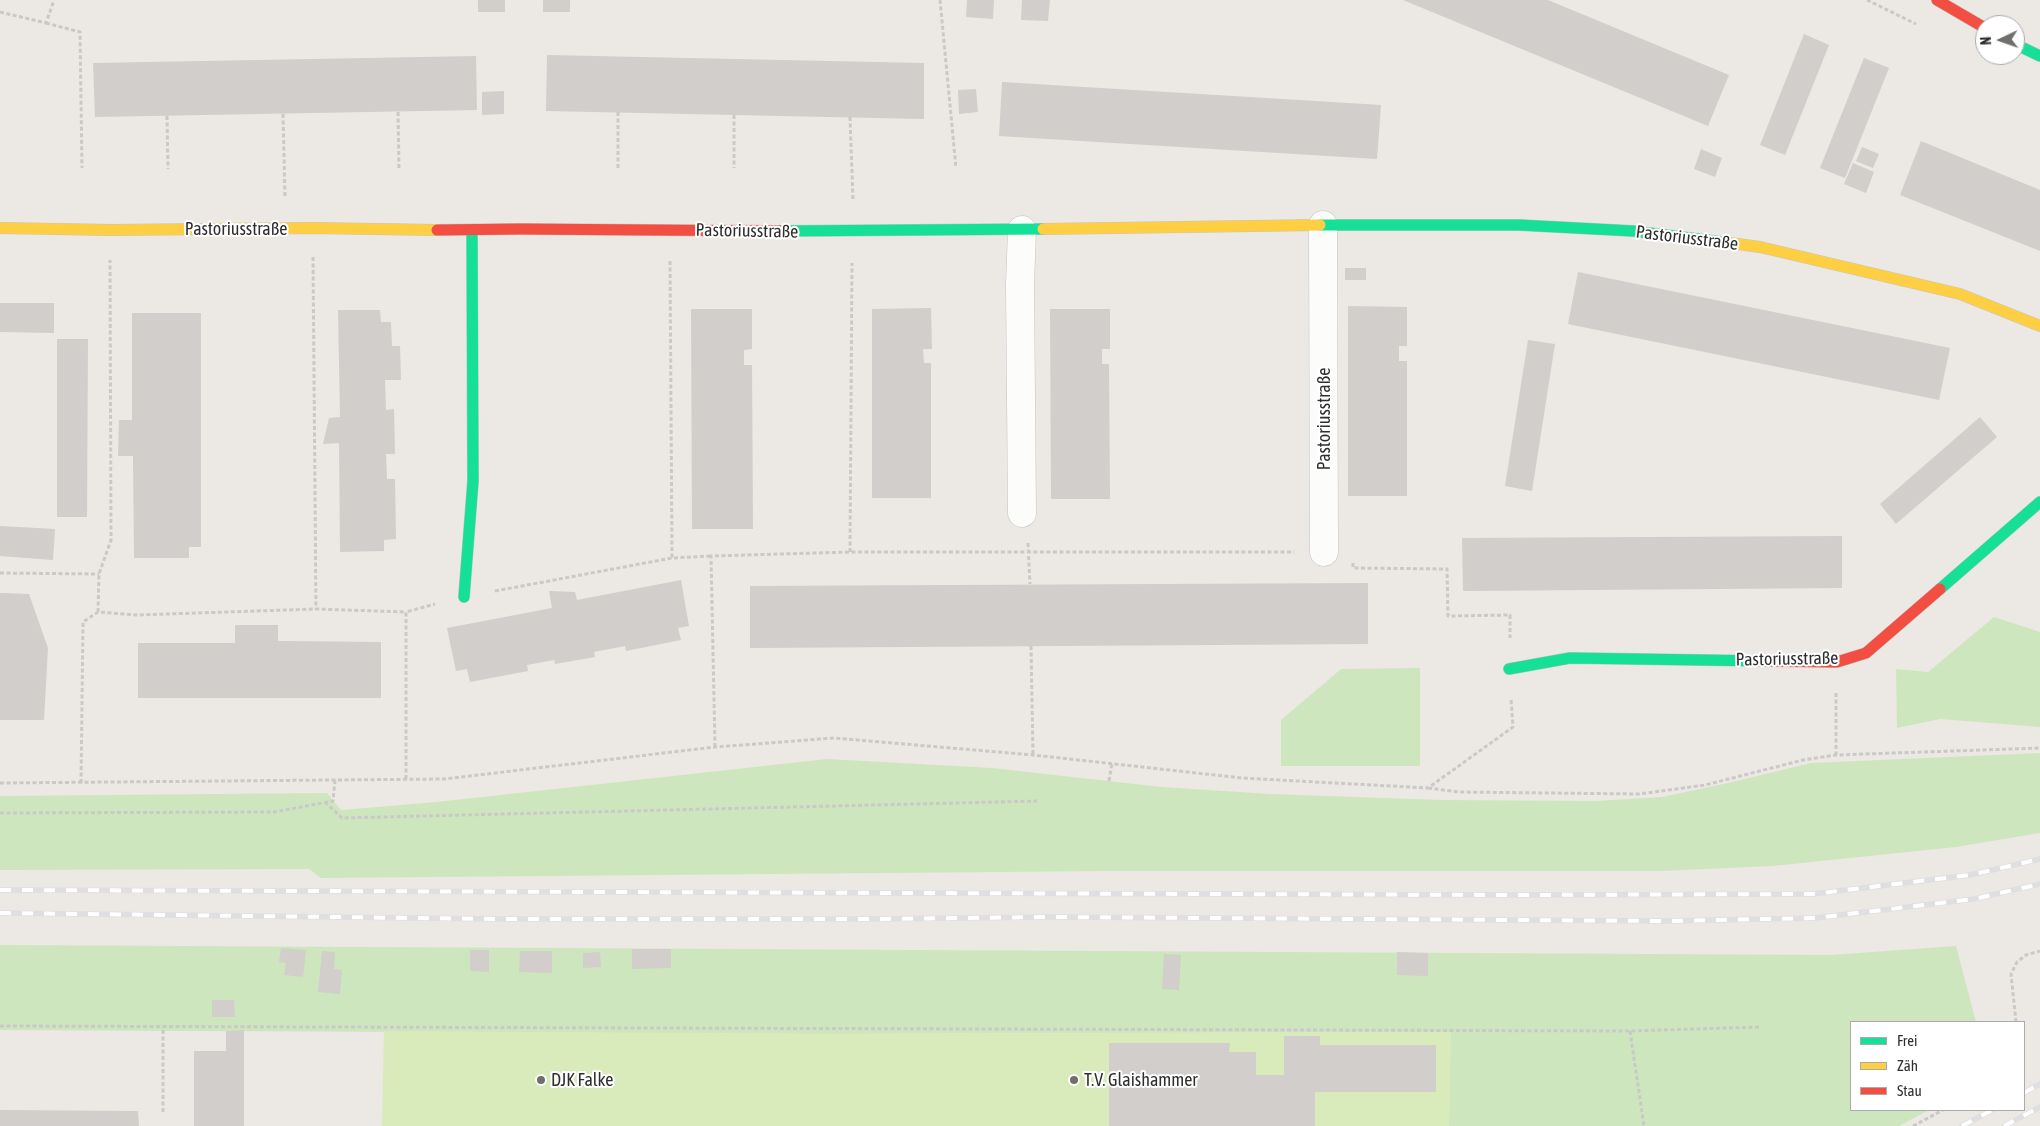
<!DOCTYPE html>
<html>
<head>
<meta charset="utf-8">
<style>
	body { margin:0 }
	#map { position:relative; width:2040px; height:1126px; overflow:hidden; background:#ece8e4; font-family:"Asap Condensed",sans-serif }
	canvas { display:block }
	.legend { position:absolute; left:1850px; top:1021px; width:175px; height:90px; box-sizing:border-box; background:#fff; border:1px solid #ababab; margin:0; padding:6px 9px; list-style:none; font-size:15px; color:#2e2e2e }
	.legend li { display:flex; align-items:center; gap:10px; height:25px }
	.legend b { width:25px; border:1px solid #ababab }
	.north { position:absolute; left:1975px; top:15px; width:50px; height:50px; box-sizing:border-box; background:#fff; border:1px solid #ababab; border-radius:50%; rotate:267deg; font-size:14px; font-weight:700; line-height:20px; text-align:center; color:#2e2e2e }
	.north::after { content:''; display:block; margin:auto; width:18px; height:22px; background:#706f6e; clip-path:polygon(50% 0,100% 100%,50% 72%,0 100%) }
</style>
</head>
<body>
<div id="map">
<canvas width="2040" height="1126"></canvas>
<ul class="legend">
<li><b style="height:6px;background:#16e098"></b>Frei</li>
<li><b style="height:6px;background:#ffcf43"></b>Zäh</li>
<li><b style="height:6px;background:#f24e42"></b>Stau</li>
</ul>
<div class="north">N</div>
</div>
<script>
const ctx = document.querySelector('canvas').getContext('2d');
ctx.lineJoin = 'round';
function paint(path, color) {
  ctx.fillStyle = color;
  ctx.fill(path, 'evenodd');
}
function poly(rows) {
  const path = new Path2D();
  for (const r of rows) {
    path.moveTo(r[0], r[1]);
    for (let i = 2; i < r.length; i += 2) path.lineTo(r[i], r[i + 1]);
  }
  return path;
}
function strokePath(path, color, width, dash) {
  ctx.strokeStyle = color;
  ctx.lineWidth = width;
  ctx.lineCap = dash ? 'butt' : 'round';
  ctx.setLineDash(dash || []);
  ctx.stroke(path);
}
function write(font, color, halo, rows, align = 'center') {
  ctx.font = font + ' "Asap Condensed",sans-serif';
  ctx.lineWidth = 4;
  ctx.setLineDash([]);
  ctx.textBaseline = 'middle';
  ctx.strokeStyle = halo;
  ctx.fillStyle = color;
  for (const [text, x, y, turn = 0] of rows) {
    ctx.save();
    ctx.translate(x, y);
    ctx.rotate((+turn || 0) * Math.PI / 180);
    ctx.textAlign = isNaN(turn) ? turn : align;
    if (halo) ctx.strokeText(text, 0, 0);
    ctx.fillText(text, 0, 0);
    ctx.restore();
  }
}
paint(poly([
	[1994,617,2040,632,2040,727,1940,719,1897,728,1896,669,1928,672],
	[1420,668,1420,766,1281,766,1281,720,1341,669],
	[2040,753,2040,833,1956,847,1773,866,1661,871,1109,871,321,878,309,869,0,870,0,796,327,793,341,810,437,802,827,759,992,768,1162,787,1270,794,1442,800,1596,801,1662,797,1728,783,1811,763],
	[0,945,1831,955,1956,946,1976,1022,1851,1022,1851,1110,1929,1110,1899,1126,1449,1126,1450,1032,823,1034,0,1030]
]), '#cee6be');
paint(poly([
	[384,1031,823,1034,1451,1032,1449,1126,382,1126]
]), '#d9eabb');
paint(poly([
	[478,0,505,0,505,12,478,12],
	[543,0,570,0,570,12,543,12],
	[967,0,994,0,993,19,966,17],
	[1022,0,1050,0,1048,21,1021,20],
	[1403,0,1548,0,1729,75,1708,126],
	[1804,34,1829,45,1785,155,1760,145],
	[547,55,924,63,924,119,546,111],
	[476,56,477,110,95,117,93,63],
	[1864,58,1889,68,1845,178,1820,168],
	[1002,82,1381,105,1377,159,999,136],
	[976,89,978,112,959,114,958,90],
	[504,91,504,114,482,115,482,92],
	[1921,141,2040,190,2040,251,1900,195],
	[1862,147,1879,154,1873,168,1856,161],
	[1701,149,1722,158,1715,177,1694,169],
	[1853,163,1874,172,1866,193,1844,184],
	[1345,268,1366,268,1366,280,1345,280],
	[1578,272,1950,348,1939,400,1568,324],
	[0,303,54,303,54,333,0,332],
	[1348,306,1407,307,1407,346,1399,346,1399,361,1407,361,1407,496,1348,496],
	[931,308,932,349,923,349,924,363,931,363,931,498,872,498,872,309],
	[691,309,752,309,752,349,744,350,744,365,752,365,753,529,692,529],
	[1050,309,1110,309,1110,349,1102,349,1102,364,1109,364,1110,499,1051,499],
	[338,310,380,310,381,322,391,322,392,346,400,346,401,380,385,380,386,410,394,409,395,454,386,454,387,479,395,479,396,539,384,540,384,551,340,552,339,443,323,444,329,418,340,417],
	[132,313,201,313,201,547,189,547,189,558,134,558,133,456,118,456,119,420,132,420],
	[57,339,88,339,87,517,57,517],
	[1528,340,1555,344,1532,491,1505,486],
	[1980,417,1997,437,1896,524,1880,504],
	[0,526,55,529,53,560,0,556],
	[1842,536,1842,588,1463,591,1462,538],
	[681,580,689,626,678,628,681,640,626,651,625,646,594,652,595,657,555,664,554,660,527,665,528,671,470,682,467,669,456,671,447,628,552,608,549,591,575,592,577,600],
	[1368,583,1368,644,750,648,750,586],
	[0,593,29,594,48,648,44,720,0,720],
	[235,625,278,625,278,641,381,642,381,698,138,698,138,643,235,643],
	[281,948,306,950,303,977,284,975,286,963,279,962],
	[632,949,671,949,671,968,632,969],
	[470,950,489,950,489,972,470,971],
	[322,951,335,952,334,969,342,970,340,994,318,992],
	[520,951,552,951,552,973,519,972],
	[600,952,601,967,583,968,583,953],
	[1397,952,1428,953,1428,976,1397,975],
	[1164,954,1181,955,1179,990,1162,989],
	[212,1000,234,1000,235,1017,212,1017],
	[244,1030,244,1126,194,1126,194,1051,226,1051,226,1031],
	[1284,1036,1320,1036,1320,1045,1436,1045,1436,1092,1315,1092,1315,1126,1109,1126,1109,1043,1230,1043,1229,1052,1256,1052,1256,1075,1284,1075],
	[0,1110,138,1111,139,1126,0,1126]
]), '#d1cecb');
const street = poly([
	[1323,225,1324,552],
	[1022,513,1020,284,1022,230]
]);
const fast = poly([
	[2015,44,2040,56],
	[1320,225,1519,225,1633,231,1730,243],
	[781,231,1043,229],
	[1940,589,2040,502],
	[464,597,473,481,472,231],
	[1509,669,1570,658,1767,661]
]);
const slow = poly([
	[0,228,111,230,313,228,437,230],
	[1043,229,1320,225],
	[1730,243,1760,247,1960,294,2040,326]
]);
const jam = poly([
	[1937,0,1985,28],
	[437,230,520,229,781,231],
	[1767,661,1837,662,1866,653,1940,589]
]);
strokePath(street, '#c5c4c5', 29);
strokePath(fast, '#c5c4c5', 12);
strokePath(slow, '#c5c4c5', 12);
strokePath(jam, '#c5c4c5', 12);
strokePath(poly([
	[940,0,956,168],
	[1867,0,1916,24],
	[0,12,46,23,54,0],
	[46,23,80,32,82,168],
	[398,112,399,169],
	[618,112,618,169],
	[283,114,285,198],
	[734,115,734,168],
	[167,116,168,169],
	[850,117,853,201],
	[313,257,316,609],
	[670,261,672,558],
	[1028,543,1030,584],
	[850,552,852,263],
	[1353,563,1353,568,1447,569,1448,616,1510,615,1510,638],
	[0,573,99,574],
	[495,591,672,558,711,556],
	[98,612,99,574,111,540,110,260],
	[1031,646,1033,755],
	[1836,693,1836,755],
	[715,747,711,556,850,552,1294,552],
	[406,779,406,612,435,604],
	[1109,781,1112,763],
	[0,783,444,779,715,747,834,738,1033,755,1242,778,1428,788,1513,727,1511,699],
	[81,783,83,622,98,612,138,615,316,609,406,612],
	[1428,788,1459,792,1639,794,1705,785,1803,760,1836,755,2040,748],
	[325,802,342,818,1037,801],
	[0,813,274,812,333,801,335,780],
	[2016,1022,2011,974,2017,962,2026,955,2040,951],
	[0,1026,1630,1031,1761,1027],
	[1630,1031,1644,1126],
	[163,1112,163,1027],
	[1913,1126,1943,1110]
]), '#c9c9c8', 3, [4, 2.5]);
strokePath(street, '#fcfcfb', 28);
strokePath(fast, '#16e098', 11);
strokePath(slow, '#ffcf43', 11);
strokePath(jam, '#f24e42', 11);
const rail = poly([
	[0,890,1516,895,1813,894,1970,875,2040,859],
	[0,913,498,919,869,919,1049,917,1666,921,1815,918,1974,899,2040,884],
	[2024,1093,2040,1084],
	[1962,1126,1992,1110],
	[2004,1126,2040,1107]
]);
strokePath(rail, '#dfdfe1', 5.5);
strokePath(rail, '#fff', 4, [11]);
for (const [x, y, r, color] of [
	[541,1080,5,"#706f6e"],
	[1074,1080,5,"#706f6e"]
]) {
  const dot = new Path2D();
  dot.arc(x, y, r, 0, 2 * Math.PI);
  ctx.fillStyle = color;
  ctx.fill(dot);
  strokePath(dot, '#fff', 2);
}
write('18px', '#2e2e2e', '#fff', [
	["Pastoriusstraße",236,229],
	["Pastoriusstraße",747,231,1],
	["Pastoriusstraße",1687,238,7],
	["Pastoriusstraße",1324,419,-90],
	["Pastoriusstraße",1787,659,-1]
]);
write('18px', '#2e2e2e', '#fff', [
	["DJK Falke",551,1080],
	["T.V. Glaishammer",1084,1080]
], 'left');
</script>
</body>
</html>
